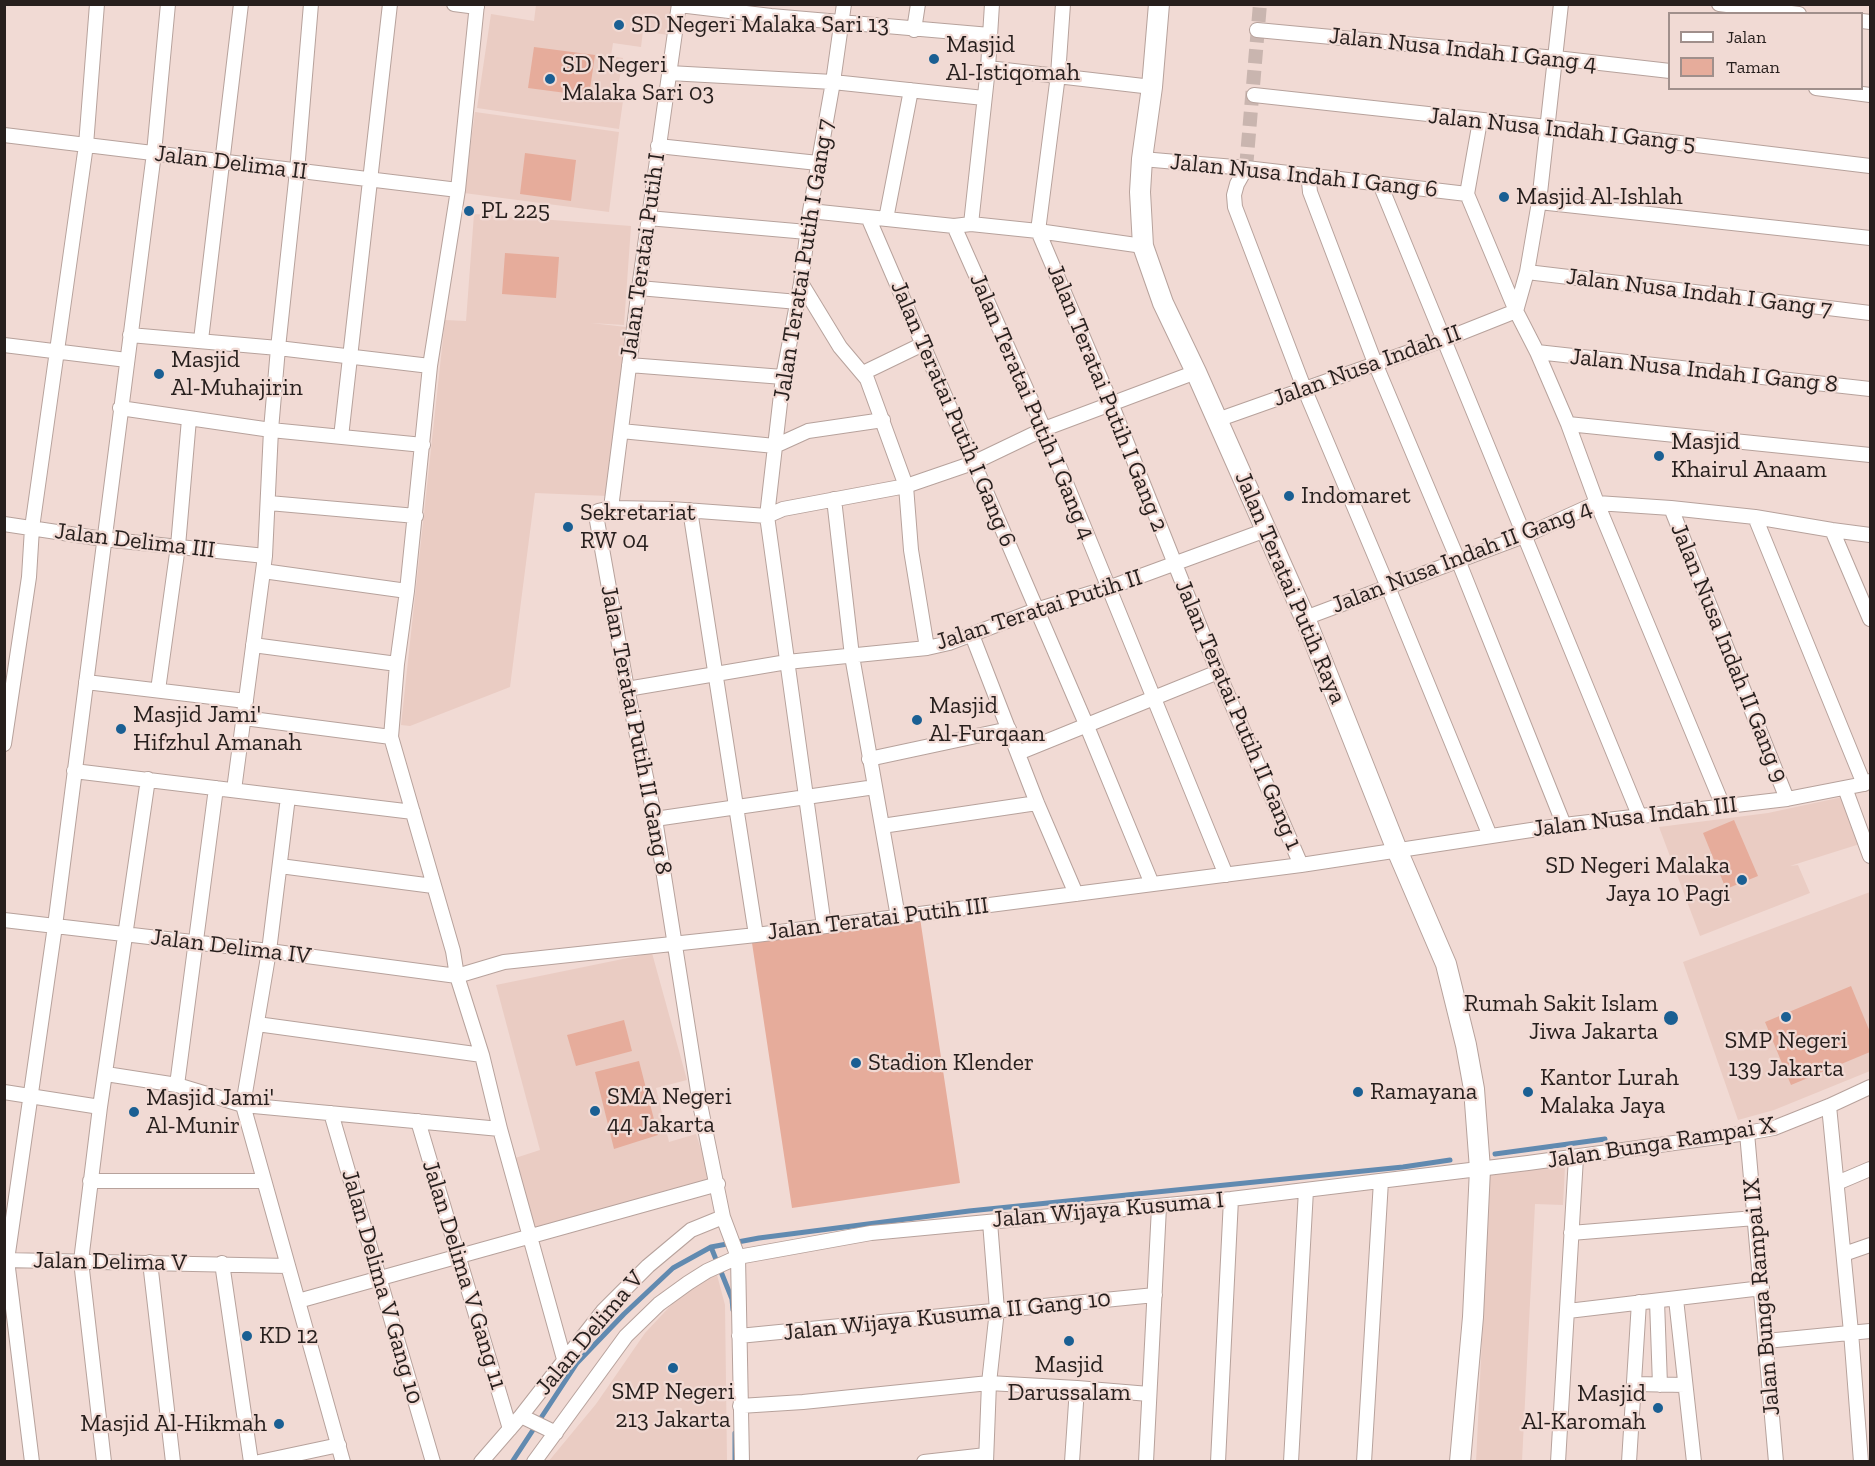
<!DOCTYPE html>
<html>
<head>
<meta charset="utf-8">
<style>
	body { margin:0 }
	#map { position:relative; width:1875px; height:1466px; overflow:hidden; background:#f1dad4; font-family:"Zilla Slab",serif }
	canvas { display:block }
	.frame { position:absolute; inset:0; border:6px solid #271f1d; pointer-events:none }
	.legend { position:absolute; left:1668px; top:12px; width:195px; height:78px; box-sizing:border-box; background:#f1dad4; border:2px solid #a08f8b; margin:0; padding:8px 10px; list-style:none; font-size:18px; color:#271f1d }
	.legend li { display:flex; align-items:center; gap:12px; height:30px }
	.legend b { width:30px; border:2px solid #a08f8b }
</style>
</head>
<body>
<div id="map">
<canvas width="1875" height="1466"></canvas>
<div class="frame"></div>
<ul class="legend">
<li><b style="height:8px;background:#fff"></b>Jalan</li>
<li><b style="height:16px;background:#e6ac9b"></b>Taman</li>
</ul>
</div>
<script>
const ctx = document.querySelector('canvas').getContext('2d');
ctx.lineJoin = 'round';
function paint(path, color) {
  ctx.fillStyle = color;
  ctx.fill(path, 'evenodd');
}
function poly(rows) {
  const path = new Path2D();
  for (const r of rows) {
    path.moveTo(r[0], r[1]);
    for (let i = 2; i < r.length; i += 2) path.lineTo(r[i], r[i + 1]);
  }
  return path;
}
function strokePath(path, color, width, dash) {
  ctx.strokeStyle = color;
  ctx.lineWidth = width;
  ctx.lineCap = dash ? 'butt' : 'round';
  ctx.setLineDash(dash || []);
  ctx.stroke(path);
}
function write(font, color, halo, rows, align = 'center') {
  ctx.font = font + ' "Zilla Slab",serif';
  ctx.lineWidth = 4.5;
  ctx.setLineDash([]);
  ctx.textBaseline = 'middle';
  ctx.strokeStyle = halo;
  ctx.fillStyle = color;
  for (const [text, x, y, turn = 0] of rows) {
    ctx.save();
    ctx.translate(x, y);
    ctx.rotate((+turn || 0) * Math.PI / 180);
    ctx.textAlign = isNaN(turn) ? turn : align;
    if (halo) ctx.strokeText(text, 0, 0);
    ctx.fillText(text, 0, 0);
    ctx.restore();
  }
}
paint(poly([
	[536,5,673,5,668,35,643,31,641,47,613,43,611,56,623,58,616,100,623,101,619,129,477,108,491,14,534,21],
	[475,112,619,132,609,212,464,193],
	[474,214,631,226,624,325,591,323,626,327,608,496,535,493,510,687,410,726,401,725,445,320,466,321],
	[1847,796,1863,843,1790,866,1798,865,1810,893,1700,936,1659,827,1768,813],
	[1870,892,1870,1071,1774,1110,1738,1120,1683,962],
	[652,953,687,1080,656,1088,669,1142,696,1134,711,1179,530,1234,509,1160,540,1150,496,985],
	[1565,1166,1563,1205,1535,1204,1522,1461,1476,1462,1490,1174],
	[716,1271,725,1305,727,1461,548,1462,596,1404,645,1333,689,1286]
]), '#eaccc3');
paint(poly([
	[534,47,595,55,589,96,528,88],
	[525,153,576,160,571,201,520,194],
	[505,253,559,257,556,298,502,294],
	[1734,820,1758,876,1726,889,1703,833],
	[920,918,960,1183,792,1208,752,943],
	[1851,986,1870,1032,1870,1052,1791,1085,1765,1022],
	[624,1020,632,1051,576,1066,567,1035],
	[639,1061,658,1135,614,1149,595,1072]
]), '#e6ac9b');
strokePath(poly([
	[1495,1154,1605,1139],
	[711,1247,732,1299,733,1310],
	[735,1433,735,1462],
	[512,1462,577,1363,624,1314,673,1268,711,1247,759,1238,969,1211,1403,1167,1450,1160]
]), '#618ab0', 5);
strokePath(poly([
	[1246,168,1260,4]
]), '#c9b5af', 14, [14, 7]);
const street = poly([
	[454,4,477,7],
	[477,4,458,190,430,366,407,591,397,664,391,737,453,951,457,976,482,1055,500,1129,564,1359],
	[1063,4,1058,75,1038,231,1111,403,1218,672,1301,865],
	[1719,4,1799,14],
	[679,5,771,16,990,35],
	[1862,21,1870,22],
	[914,30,918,4],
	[1257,30,1556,58,1670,71],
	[988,68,1152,87],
	[669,73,833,82,984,98],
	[1816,88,1870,95],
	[1254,95,1547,127,1870,166],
	[1480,121,1467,194,1516,311,1537,352,1568,424,1597,503,1723,806],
	[4,135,458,190],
	[658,146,818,163],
	[1142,159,1246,168,1467,194],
	[1246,168,1237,184,1234,195,1235,207,1304,388,1388,587,1490,836],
	[1311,176,1309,182,1310,192,1375,363,1458,560,1564,825],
	[1380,184,1639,815],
	[1539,202,1870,238],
	[810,211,954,226,971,224,1038,231,1143,246],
	[868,217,1086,724,1152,884],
	[648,218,807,232],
	[886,219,911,90],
	[971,224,988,68,992,4],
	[954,226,1044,429,1226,875],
	[1527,272,1870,313],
	[801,283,840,347,867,379,906,486,911,550,927,648],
	[639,288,798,302],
	[130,335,278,348,430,366],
	[201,340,241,4],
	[4,345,127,360],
	[1537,352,1870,389],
	[629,365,783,377],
	[863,373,923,344],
	[120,408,271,430,423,445],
	[1217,420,1443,340,1516,311,1527,272,1539,202,1561,4],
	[1568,424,1870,455],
	[621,431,775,446,808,431,883,420],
	[341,437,390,4],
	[834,499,852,656,898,917],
	[269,503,416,516],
	[611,508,639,288,679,4],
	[1671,508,1787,799],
	[690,510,756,935],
	[1755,517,1864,784],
	[4,524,103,539,265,556],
	[1832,530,1870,619],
	[263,571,407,591],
	[1305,618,1524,536,1597,503,1671,508,1755,517,1832,530,1870,535],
	[972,635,1037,803,1076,894],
	[253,645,397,664],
	[86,682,246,701],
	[627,689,787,662,927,648,949,643,1036,610,1108,588,1266,530],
	[158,690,178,546,189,419],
	[244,718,391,737],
	[4,744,29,577,32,528,86,145,97,4],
	[1018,753,1218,672],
	[869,759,1009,729],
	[74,771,413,812],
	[1845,788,1870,856],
	[234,790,265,556,271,430,278,348,297,171,311,4],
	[288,797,269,951,243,1105,343,1462],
	[655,819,875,787],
	[882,826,1037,803],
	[280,866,433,886],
	[4,920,269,951,457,976,504,962,756,935,1301,865,1564,825,1787,799,1864,784,1870,781],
	[824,926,767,516,783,377,801,283,810,211,833,82,844,4],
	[257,1024,482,1055],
	[106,1074,177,1085,243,1105,500,1129],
	[177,1085,216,788],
	[4,1092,100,1107],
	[1829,1106,1851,1332,1861,1462],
	[331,1113,433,1462],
	[418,1121,510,1429],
	[1747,1133,1776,1462],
	[90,1181,264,1181],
	[1837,1183,1870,1169],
	[1571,1233,1755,1218],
	[1844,1254,1870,1245],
	[4,1260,288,1266],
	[150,1262,173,1462],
	[222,1263,251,1462],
	[1676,1299,1694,1462],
	[298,1301,718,1184],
	[1657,1301,1660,1385],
	[1568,1311,1762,1288],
	[739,1336,1155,1295],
	[1766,1341,1870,1331],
	[1634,1384,1685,1385],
	[740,1406,803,1402,989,1383,1077,1388,1149,1394],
	[521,1416,556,1433],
	[32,1462,7,1260,55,926,154,153,168,4],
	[104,1462,81,1261,100,1107,148,779],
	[259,1462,339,1445],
	[481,1462,521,1416,603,1311,648,1266,691,1230,723,1217],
	[534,1462,626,1336,659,1304,688,1283,707,1271,738,1257,871,1233,1231,1199,1528,1163,1747,1133,1774,1128,1829,1106,1870,1087],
	[742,1462,738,1257,723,1217,700,1104,655,819,627,689,596,515,598,511,611,508,671,509,767,516,783,509,906,486,973,463,1044,429,1196,372],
	[924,1462,986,1455],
	[986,1462,989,1383,997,1310,990,1222],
	[1072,1462,1077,1388],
	[1146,1462,1159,1207],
	[1218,1462,1231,1199],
	[1291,1462,1306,1190],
	[1364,1462,1381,1181],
	[1558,1462,1576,1157],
	[1629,1462,1639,1302]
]);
const secondary = poly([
	[1159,4,1152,87,1142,159,1140,192,1143,246,1163,303,1196,372,1305,618,1397,850,1446,964,1466,1045,1474,1089,1480,1169,1473,1317,1460,1462]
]);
strokePath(street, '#b7a29c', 16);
strokePath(secondary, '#b7a29c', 22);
strokePath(street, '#fff', 14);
strokePath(secondary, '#fff', 20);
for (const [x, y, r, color] of [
	[619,25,6,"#1a5f93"],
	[934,59,6,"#1a5f93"],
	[550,79,6,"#1a5f93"],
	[1504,197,6,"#1a5f93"],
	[469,211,6,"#1a5f93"],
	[159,374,6,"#1a5f93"],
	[1659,456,6,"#1a5f93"],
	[1289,496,6,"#1a5f93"],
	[568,527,6,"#1a5f93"],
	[917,720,6,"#1a5f93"],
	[121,729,6,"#1a5f93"],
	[1742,880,6,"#1a5f93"],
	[1786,1017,6,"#1a5f93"],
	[1671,1018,8,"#1a5f93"],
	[856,1063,6,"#1a5f93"],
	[1358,1092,6,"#1a5f93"],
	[1528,1092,6,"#1a5f93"],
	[595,1111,6,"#1a5f93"],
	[134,1112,6,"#1a5f93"],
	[247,1336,6,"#1a5f93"],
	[1069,1341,6,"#1a5f93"],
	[673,1368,6,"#1a5f93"],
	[1658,1408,6,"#1a5f93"],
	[279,1424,6,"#1a5f93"]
]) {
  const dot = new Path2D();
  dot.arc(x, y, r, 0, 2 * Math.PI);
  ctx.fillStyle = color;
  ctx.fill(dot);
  strokePath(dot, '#f1dad4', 2);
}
write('24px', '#271f1d', '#f1dad4', [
	["SD Negeri Malaka Sari 13",631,25],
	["Masjid",946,45],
	["Al-Istiqomah",946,73],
	["SD Negeri",562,65],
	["Malaka Sari 03",562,93],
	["Masjid Al-Ishlah",1516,197],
	["PL 225",481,211],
	["Masjid",171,360],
	["Al-Muhajirin",171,388],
	["Masjid",1671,442],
	["Khairul Anaam",1671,470],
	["Indomaret",1301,496],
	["Sekretariat",580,513],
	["RW 04",580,541],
	["Masjid",929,706],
	["Al-Furqaan",929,734],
	["Masjid Jami'",133,715],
	["Hifzhul Amanah",133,743],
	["SD Negeri Malaka",1730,866,"right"],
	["Jaya 10 Pagi",1730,894,"right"],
	["Rumah Sakit Islam",1658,1004,"right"],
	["Jiwa Jakarta",1658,1032,"right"],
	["SMP Negeri",1786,1041,"center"],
	["139 Jakarta",1786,1069,"center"],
	["Stadion Klender",868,1063],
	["Kantor Lurah",1540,1078],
	["Malaka Jaya",1540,1106],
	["Ramayana",1370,1092],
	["SMA Negeri",607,1097],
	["44 Jakarta",607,1125],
	["Masjid Jami'",146,1098],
	["Al-Munir",146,1126],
	["KD 12",259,1336],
	["Masjid",1069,1365,"center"],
	["Darussalam",1069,1393,"center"],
	["SMP Negeri",673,1392,"center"],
	["213 Jakarta",673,1420,"center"],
	["Masjid",1646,1394,"right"],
	["Al-Karomah",1646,1422,"right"],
	["Masjid Al-Hikmah",267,1424,"right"]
], 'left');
write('24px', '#271f1d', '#f1dad4', [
	["Jalan Nusa Indah I Gang 4",1463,50,6],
	["Jalan Nusa Indah I Gang 5",1562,130,6],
	["Jalan Delima II",231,163,7],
	["Jalan Nusa Indah I Gang 6",1304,176,6],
	["Jalan Teratai Putih I",643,256,-82],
	["Jalan Teratai Putih I Gang 7",804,260,-81],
	["Jalan Nusa Indah I Gang 7",1699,293,7],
	["Jalan Nusa Indah II",1367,366,-20],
	["Jalan Nusa Indah I Gang 8",1704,371,6],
	["Jalan Teratai Putih I Gang 2",1107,398,68],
	["Jalan Teratai Putih I Gang 4",1032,407,67],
	["Jalan Teratai Putih I Gang 6",953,414,67],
	["Jalan Delima III",135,541,7],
	["Jalan Nusa Indah II Gang 4",1462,557,-21],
	["Jalan Teratai Putih Raya",1290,588,67],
	["Jalan Teratai Putih II",1039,610,-18],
	["Jalan Nusa Indah II Gang 9",1729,653,68],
	["Jalan Teratai Putih II Gang 1",1238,715,67],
	["Jalan Teratai Putih II Gang 8",636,730,79],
	["Jalan Nusa Indah III",1635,817,-7],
	["Jalan Teratai Putih III",878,919,-7],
	["Jalan Delima IV",231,947,7],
	["Jalan Bunga Rampai X",1661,1143,-9],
	["Jalan Wijaya Kusuma I",1108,1210,-5],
	["Jalan Delima V",110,1262,1],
	["Jalan Delima V Gang 11",464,1275,73],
	["Jalan Delima V Gang 10",382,1287,74],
	["Jalan Bunga Rampai IX",1762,1297,-95],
	["Jalan Wijaya Kusuma II Gang 10",947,1316,-6],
	["Jalan Delima V",590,1333,-50]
]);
</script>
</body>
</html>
